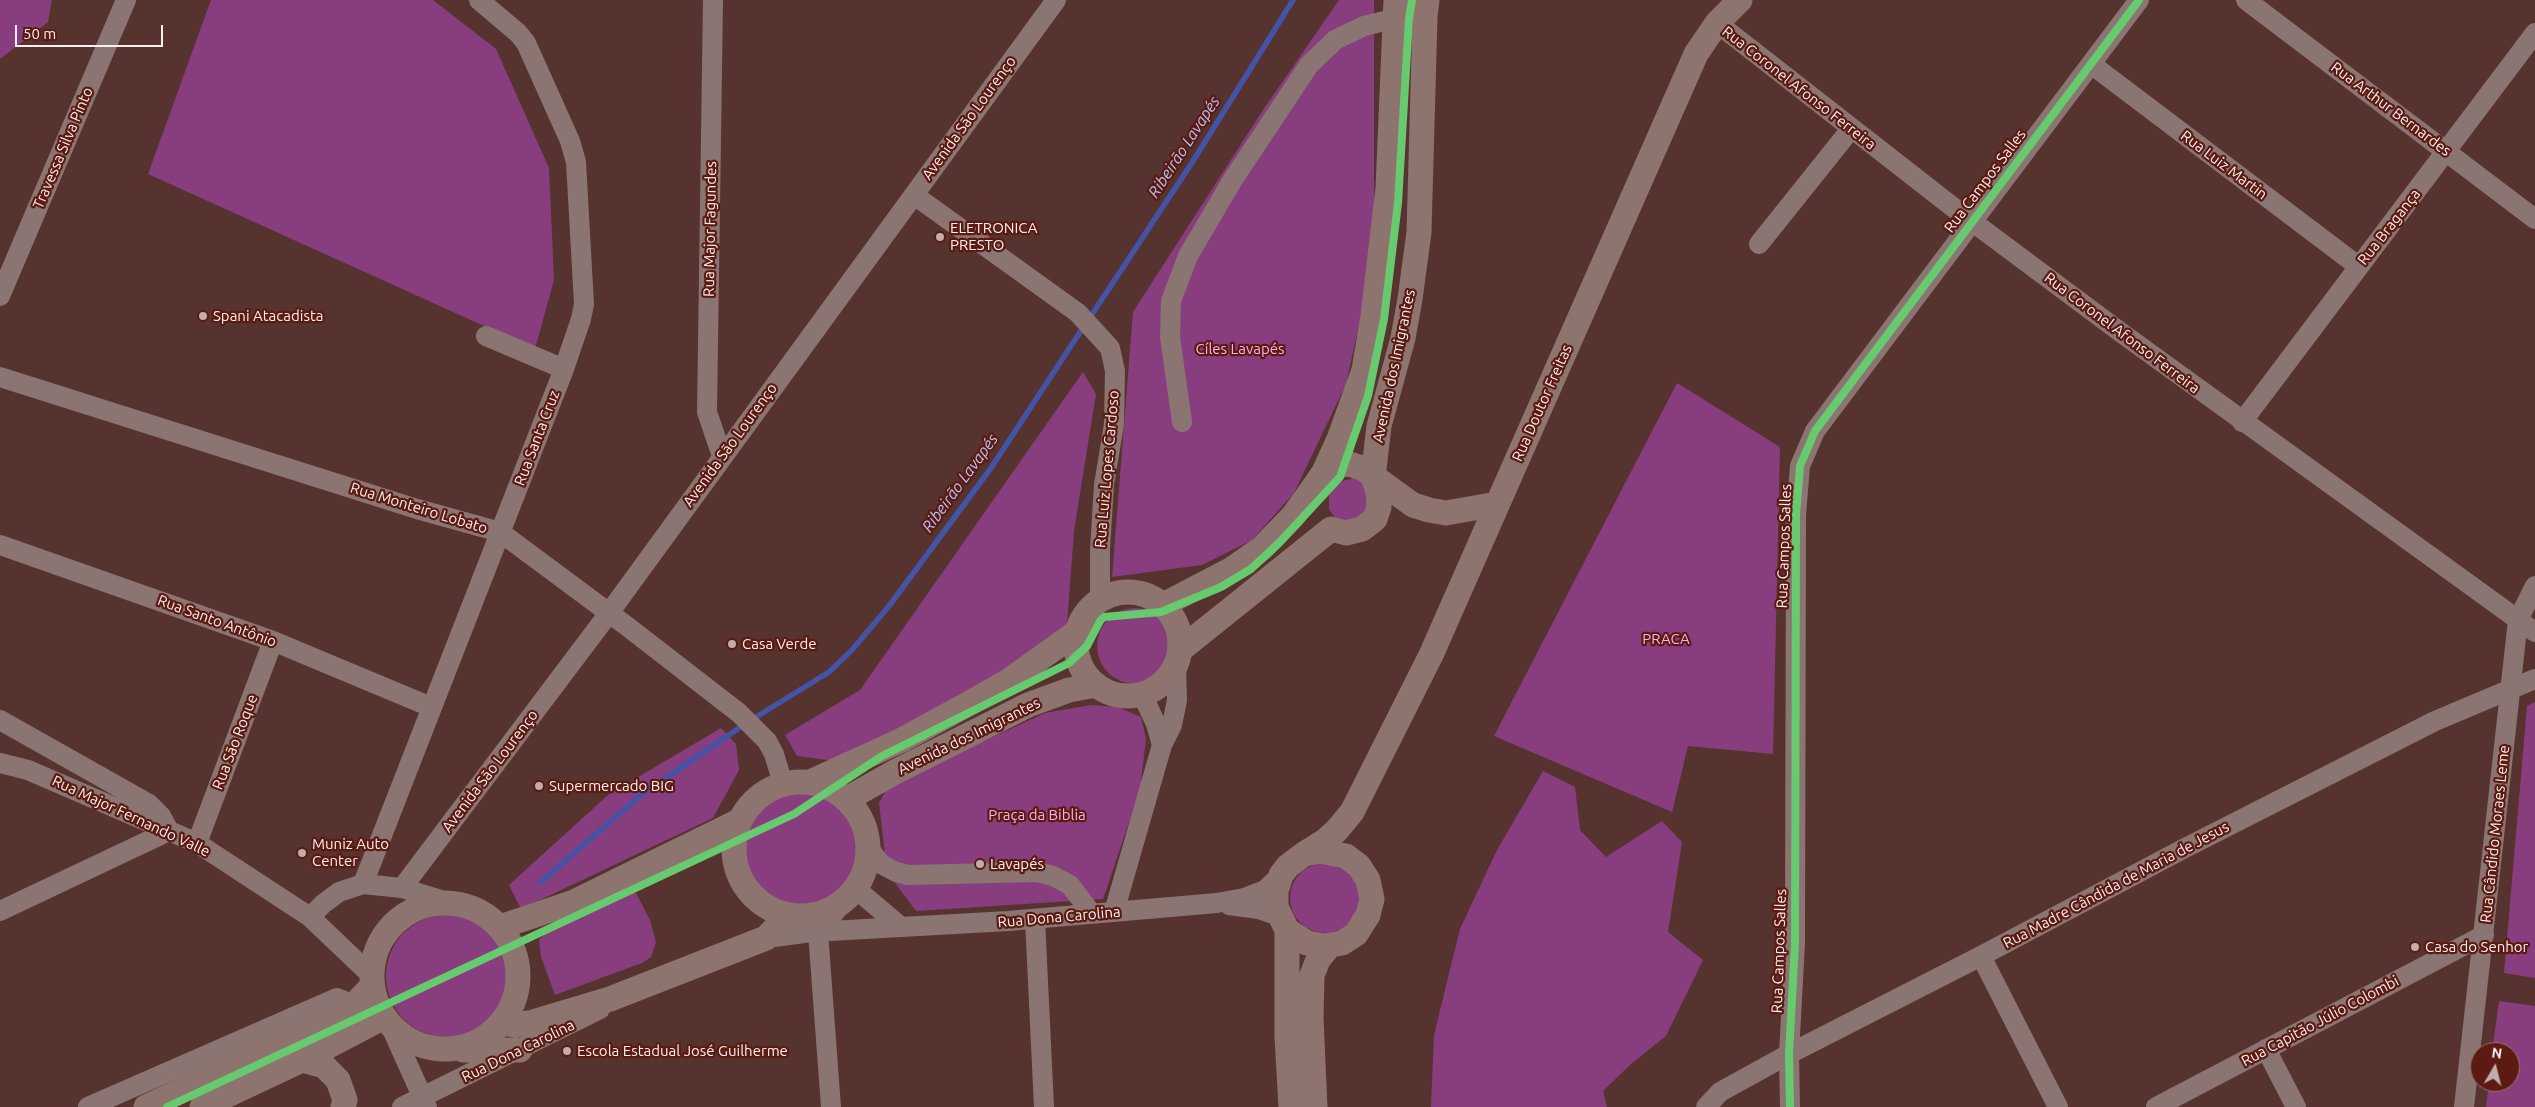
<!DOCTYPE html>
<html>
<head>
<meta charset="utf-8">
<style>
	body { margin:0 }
	#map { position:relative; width:2535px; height:1107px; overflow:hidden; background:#56332e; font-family:Ubuntu,sans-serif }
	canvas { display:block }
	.north { position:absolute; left:2470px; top:1042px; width:50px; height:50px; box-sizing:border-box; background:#5c1a12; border:1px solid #9b706a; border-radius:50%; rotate:8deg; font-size:14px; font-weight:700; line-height:20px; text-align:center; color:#f9f0ef }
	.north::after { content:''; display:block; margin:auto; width:18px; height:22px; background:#c0aeab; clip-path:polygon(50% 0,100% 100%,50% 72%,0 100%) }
	.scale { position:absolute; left:15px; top:25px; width:148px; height:22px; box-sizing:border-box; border:2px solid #f9f0ef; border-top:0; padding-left:6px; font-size:15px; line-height:18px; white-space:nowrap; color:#f9f0ef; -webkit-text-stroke:4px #5c1a12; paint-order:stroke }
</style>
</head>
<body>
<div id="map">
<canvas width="2535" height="1107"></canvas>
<div class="north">N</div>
<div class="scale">50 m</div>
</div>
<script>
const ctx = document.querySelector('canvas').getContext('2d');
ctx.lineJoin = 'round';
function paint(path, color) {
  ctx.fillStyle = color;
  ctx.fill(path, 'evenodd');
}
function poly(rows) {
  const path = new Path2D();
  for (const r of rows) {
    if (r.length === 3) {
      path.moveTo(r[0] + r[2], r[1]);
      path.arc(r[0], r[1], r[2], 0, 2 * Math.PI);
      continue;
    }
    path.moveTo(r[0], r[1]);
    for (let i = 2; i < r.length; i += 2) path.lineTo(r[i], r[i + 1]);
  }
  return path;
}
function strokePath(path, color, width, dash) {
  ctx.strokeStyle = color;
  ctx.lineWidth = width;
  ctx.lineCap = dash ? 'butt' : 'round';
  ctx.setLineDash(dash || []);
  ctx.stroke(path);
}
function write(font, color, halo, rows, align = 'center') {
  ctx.font = font + ' Ubuntu,sans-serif';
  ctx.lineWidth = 4.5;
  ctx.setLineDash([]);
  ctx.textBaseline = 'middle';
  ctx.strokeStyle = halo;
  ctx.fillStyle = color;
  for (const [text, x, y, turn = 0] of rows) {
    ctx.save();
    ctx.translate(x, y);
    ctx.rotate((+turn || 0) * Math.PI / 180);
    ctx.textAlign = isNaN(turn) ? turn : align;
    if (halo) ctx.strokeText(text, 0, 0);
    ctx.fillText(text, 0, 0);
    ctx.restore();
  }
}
paint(poly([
	[0,0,52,0,48,22,0,59],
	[211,0,433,0,496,49,549,168,554,280,535,349,148,174],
	[1339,0,1374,0,1374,257,1346,384,1294,493,1252,540,1202,565,1112,577,1133,312,1263,110],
	[1083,372,1096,394,1074,531,1067,624,1018,674,835,761,797,756,785,735,860,690],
	[1677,383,1780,447,1773,754,1688,746,1672,812,1494,736],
	[1354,478,1368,485,1367,521,1337,521,1329,509,1329,494,1339,482],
	[1135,646,38],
	[2535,702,2535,978,2504,973,2527,706],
	[1091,705,1118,707,1141,717,1146,739,1140,790,1103,899,916,911,887,872,879,803,889,785,1045,713],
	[721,728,736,744,739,770,713,818,521,909,509,885,608,795],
	[1543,771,1575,787,1580,830,1606,857,1662,821,1682,842,1668,932,1703,960,1666,1036,1631,1064,1603,1091,1607,1107,1431,1107,1434,1035,1460,929,1497,850],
	[801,848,56],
	[1325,898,35],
	[624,891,636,893,650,920,656,942,651,957,642,963,555,995,541,957,539,940,552,926],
	[447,976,61],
	[2499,1001,2535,1006,2535,1107,2486,1107,2489,1082,2510,1082,2510,1052,2492,1052]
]), '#883e7e');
strokePath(poly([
	[1089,319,1195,158,1293,0],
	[541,882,642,794,748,722,829,672,852,650,889,606,991,468,1084,326]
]), '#4353a5', 5.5);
strokePath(poly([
	[713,0,707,412,722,456],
	[2246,0,2535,219],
	[1717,23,1954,208,2123,334,2535,632],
	[2091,64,2358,266],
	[914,195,1078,313,1110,348,1115,371,1114,424,1104,485,1100,549,1100,600],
	[1759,244,1851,129],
	[0,296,126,0],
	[486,336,564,369],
	[0,377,417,509,500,532,628,627,739,713,767,741,774,754,783,784],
	[1182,422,1170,337,1171,301,1188,256,1232,181,1309,65,1335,40,1364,26,1397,18],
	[2242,422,2535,33],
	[0,545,273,641,431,707],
	[1142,694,1156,724,1162,745],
	[0,720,149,804,161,816,169,831],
	[0,763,28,770,197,843,310,917,372,976],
	[197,843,273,641],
	[868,847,881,864,896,872,908,875,1037,872,1053,876,1070,885,1092,914],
	[363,884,564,369,581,319,584,304,576,162,570,141,526,43,518,33,479,0],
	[402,888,609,613,1056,0],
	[856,889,901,927],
	[1229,905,1259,909,1279,916],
	[0,911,169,831],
	[1114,912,1162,745,1172,725,1177,700,1176,665],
	[310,917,323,904,339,892,363,884,402,888,451,903],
	[1035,919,1044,1107],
	[766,938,812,932,1008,921,1217,903,1244,898,1265,890,1281,875],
	[1981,956,2058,1107],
	[390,1025,427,1107],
	[2266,1049,2296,1107],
	[88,1107,337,998,354,1005],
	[402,1107,600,1009],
	[831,1107,818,932,844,901],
	[1706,1107,1720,1092,1789,1054,1981,956,2185,848,2435,721,2535,679],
	[1790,1107,1789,1054,1795,943,1796,515,1800,466,1815,431,2139,0],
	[2156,1107,2484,935],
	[2464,1107,2518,620,2535,586]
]), '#8a7572', 20);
strokePath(poly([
	[1324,472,1336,466,1349,464,1362,468,1413,505,1429,510,1446,513,1497,504],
	[1128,644,52],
	[1163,605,1232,569,1262,548,1293,516,1313,488,1324,472,1339,439,1364,370,1373,316,1388,188,1396,0],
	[1180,650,1331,529,1346,533,1362,529,1375,519,1379,507,1378,491,1373,477,1379,426,1403,338,1410,299,1419,232,1425,17,1427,0],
	[801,849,67],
	[810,782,902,740,968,704,1010,680,1077,632],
	[847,799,895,772,1028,705,1069,690,1096,685],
	[1304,854,1320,851,1346,856,1359,866,1368,880,1372,899,1368,915,1356,934,1342,943,1324,946,1307,943,1287,930,1276,907,1276,891,1281,875,1288,866,1304,854,1325,841,1337,830,1352,812,1431,655,1696,54,1717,23,1740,0],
	[445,976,73],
	[500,927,574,902,739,821],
	[1287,930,1287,1037,1291,1107],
	[501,1023,515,1025,533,1022,610,999,766,938,788,915],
	[463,1050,520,1050],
	[302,1060,324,1066,338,1080,345,1100,343,1107],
	[146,1107,339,1016,354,1005,372,986],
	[202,1107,302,1060,384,1017],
	[1315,1107,1311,1018,1312,975,1318,960,1330,945]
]), '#8d746f', 25);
strokePath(poly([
	[167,1107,794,814,882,756,1069,663,1087,646,1100,621,1104,617,1161,612,1221,587,1251,569,1280,542,1340,477,1368,396,1384,319,1398,203,1409,19,1412,0],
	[1790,1107,1789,1054,1795,943,1796,515,1800,466,1815,431,2139,0]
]), '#67ca6e', 8);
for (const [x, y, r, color] of [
	[940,237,5,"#c0aeab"],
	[203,316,5,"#c0aeab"],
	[732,644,5,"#c0aeab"],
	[539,786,5,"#c0aeab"],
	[302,853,5,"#c0aeab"],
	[980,864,5,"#c0aeab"],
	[2415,947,5,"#c0aeab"],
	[567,1051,5,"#c0aeab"]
]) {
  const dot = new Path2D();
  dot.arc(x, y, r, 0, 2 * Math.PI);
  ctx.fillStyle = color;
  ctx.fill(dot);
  strokePath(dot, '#5c1a12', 2);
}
write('15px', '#f9f0ef', '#5c1a12', [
	["Rua Coronel Afonso Ferreira",1799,88,38],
	["Rua Arthur Bernardes",2391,109,37],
	["Avenida São Lourenço",969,118,-54],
	["Travessa Silva Pinto",63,148,-67],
	["Rua Luiz Martin",2224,165,37],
	["Rua Campos Salles",1985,181,-53],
	["Rua Bragança",2389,227,-52],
	["Rua Major Fagundes",710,229,-89],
	["Rua Coronel Afonso Ferreira",2122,333,37],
	["Avenida dos Imigrantes",1394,366,-78],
	["Rua Doutor Freitas",1542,403,-66],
	["Rua Santa Cruz",537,438,-69],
	["Avenida São Lourenço",730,445,-54],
	["Rua Luiz Lopes Cardoso",1107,469,-85],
	["Rua Monteiro Lobato",419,508,17],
	["Rua Campos Salles",1784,546,-88],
	["Rua Santo Antônio",217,621,20],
	["Avenida dos Imigrantes",969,736,-26],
	["Rua São Roque",235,742,-69],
	["Avenida São Lourenço",490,771,-53],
	["Rua Major Fernando Valle",131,816,25],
	["Rua Cândido Moraes Leme",2495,834,-84],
	["Rua Madre Cândida de Maria de Jesus",2116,885,-28],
	["Rua Dona Carolina",1059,917,-5],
	["Rua Campos Salles",1779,951,-88],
	["Rua Capitão Júlio Colombi",2320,1021,-28],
	["Rua Dona Carolina",518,1051,-26]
]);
write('15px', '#f9f0ef', '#5c1a12', [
	["ELETRONICA",950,228],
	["PRESTO",950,245],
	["Spani Atacadista",213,316],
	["Casa Verde",742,644],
	["Supermercado BIG",549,786],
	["Muniz Auto",312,844],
	["Center",312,861],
	["Lavapés",990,864],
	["Casa do Senhor",2425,947],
	["Escola Estadual José Guilherme",577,1051]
], 'left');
write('15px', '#f5b4ee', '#5c1a12', [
	["Cíles Lavapés",1240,349],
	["PRACA",1666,639],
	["Praça da Biblia",1037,815]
]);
write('italic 16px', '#b5c5f6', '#5c1a12', [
	["Ribeirão Lavapés",1184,147,-57],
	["Ribeirão Lavapés",960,483,-54]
]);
</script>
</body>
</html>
